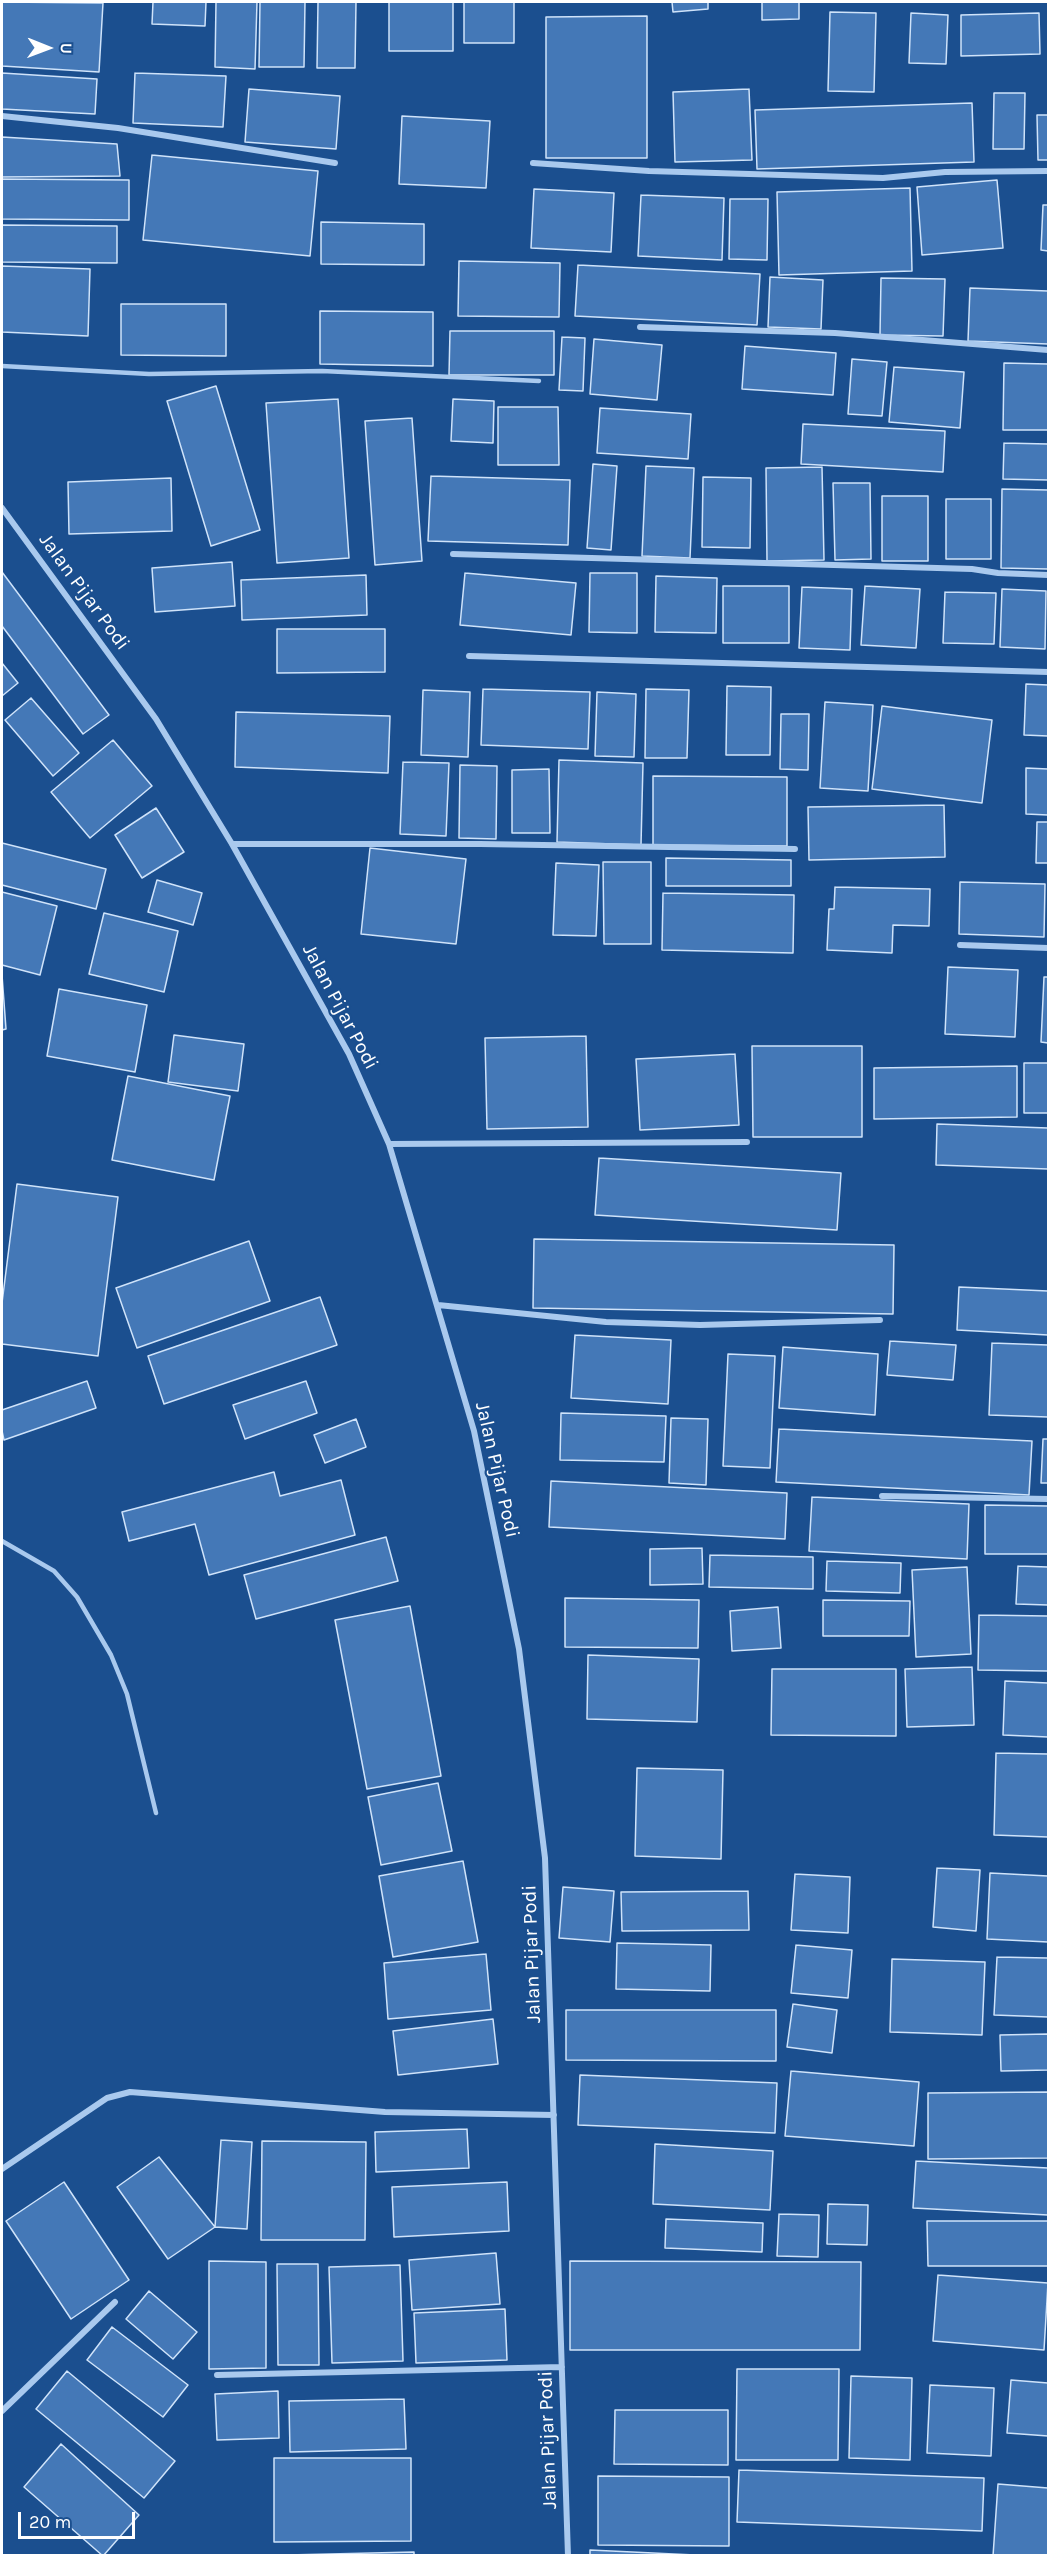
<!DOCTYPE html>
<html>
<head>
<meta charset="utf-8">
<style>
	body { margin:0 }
	#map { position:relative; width:1050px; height:2557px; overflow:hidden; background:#1b4f8f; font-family:Karla,sans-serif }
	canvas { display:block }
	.frame { position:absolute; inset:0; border:3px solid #fff; pointer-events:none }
	.north { position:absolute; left:18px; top:18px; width:60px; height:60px; -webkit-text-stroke:4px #1b4f8f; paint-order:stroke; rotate:91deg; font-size:16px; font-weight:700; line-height:24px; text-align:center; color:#fff }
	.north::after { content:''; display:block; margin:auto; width:21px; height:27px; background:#fff; clip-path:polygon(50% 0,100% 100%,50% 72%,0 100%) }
	.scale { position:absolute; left:18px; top:2512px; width:117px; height:27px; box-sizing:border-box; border:3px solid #fff; border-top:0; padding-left:8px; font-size:18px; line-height:21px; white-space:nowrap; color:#fff; -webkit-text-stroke:4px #1b4f8f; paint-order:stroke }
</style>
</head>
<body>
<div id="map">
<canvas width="1050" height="2557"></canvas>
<div class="frame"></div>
<div class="north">U</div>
<div class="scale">20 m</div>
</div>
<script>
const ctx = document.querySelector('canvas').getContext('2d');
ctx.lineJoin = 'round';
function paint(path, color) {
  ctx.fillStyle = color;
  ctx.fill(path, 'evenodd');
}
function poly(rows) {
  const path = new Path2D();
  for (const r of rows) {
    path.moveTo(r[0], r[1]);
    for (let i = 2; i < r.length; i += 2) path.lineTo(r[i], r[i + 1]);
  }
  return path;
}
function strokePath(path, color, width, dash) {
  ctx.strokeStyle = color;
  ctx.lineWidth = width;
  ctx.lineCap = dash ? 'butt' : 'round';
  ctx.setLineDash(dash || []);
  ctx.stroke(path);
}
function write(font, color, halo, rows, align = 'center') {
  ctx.font = font + ' Karla,sans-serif';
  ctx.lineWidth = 4.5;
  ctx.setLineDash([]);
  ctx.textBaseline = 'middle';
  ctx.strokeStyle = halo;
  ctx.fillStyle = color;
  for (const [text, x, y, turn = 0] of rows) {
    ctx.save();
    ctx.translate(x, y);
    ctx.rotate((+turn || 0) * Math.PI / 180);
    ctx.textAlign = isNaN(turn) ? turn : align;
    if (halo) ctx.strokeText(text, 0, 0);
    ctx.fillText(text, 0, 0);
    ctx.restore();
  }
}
const building = poly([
	[2,2,103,3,99,72,2,66,2,2],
	[153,2,206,2,205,26,152,24,153,2],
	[216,2,257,2,255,69,215,67,216,2],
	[260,2,305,2,304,67,259,67,260,2],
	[318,2,356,2,355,68,317,68,318,2],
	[389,2,453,2,453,51,389,51,389,2],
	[464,2,514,2,514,43,464,43,464,2],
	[672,2,708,2,708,9,673,12,672,2],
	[762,2,799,2,799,19,762,20,762,2],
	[830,12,876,13,874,92,828,91,830,12],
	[911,13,948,15,946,64,909,63,911,13],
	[1039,13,1040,54,961,56,961,15,1039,13],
	[647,16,647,158,546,158,546,17,647,16],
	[2,73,97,79,95,114,2,109,2,73],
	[135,73,226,76,223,127,133,123,135,73],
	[249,89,340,96,336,149,245,142,249,89],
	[749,89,752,160,675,162,673,92,749,89],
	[994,93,1025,93,1024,149,993,149,994,93],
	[972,103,974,162,757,169,755,110,972,103],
	[1037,115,1048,115,1048,160,1038,160,1037,115],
	[402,116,490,121,486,188,399,184,402,116],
	[2,137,117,144,120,176,2,177,2,137],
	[152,155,318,171,310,256,143,240,152,155],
	[2,179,129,180,129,220,2,219,2,179],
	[997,180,1003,248,922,255,917,187,997,180],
	[910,188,912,271,779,275,777,192,910,188],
	[534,189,614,193,611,252,531,248,534,189],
	[641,195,724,198,722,260,638,256,641,195],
	[730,199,768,199,767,260,729,259,730,199],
	[1043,205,1048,205,1048,251,1041,250,1043,205],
	[321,222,424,224,424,265,321,264,321,222],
	[2,225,117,226,117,263,2,262,2,225],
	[459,261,560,263,559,317,458,316,459,261],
	[578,265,760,274,757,325,575,316,578,265],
	[2,266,90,269,88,336,2,332,2,266],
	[770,277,823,280,821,329,768,327,770,277],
	[881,278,945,279,943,336,880,335,881,278],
	[970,288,1048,291,1048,344,968,341,970,288],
	[121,304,226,304,226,356,121,355,121,304],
	[320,311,433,312,433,366,320,364,320,311],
	[450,331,554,331,554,375,449,375,450,331],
	[562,337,585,338,583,391,559,390,562,337],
	[594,339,662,345,657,400,590,394,594,339],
	[745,346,836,353,833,395,742,389,745,346],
	[852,359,887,362,882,416,848,414,852,359],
	[1004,363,1048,364,1048,430,1003,430,1004,363],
	[894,367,964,372,960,428,889,422,894,367],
	[216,386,260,530,211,546,167,401,216,386],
	[338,399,349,558,277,563,266,403,338,399],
	[453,399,494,401,493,443,451,441,453,399],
	[498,407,558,407,559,465,498,465,498,407],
	[600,408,691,414,688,459,597,453,600,408],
	[412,418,422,561,375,565,365,421,412,418],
	[803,424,945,431,943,472,801,464,803,424],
	[1004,443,1048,444,1048,480,1003,479,1004,443],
	[593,464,617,466,611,550,587,548,593,464],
	[646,466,694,468,690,558,642,556,646,466],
	[822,467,824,560,767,561,766,468,822,467],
	[431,476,570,480,568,545,428,541,431,476],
	[703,477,751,478,750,548,702,547,703,477],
	[171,478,172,531,69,534,68,482,171,478],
	[833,483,870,483,871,559,835,560,833,483],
	[1002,489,1048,490,1048,569,1001,568,1002,489],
	[882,496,928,496,928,561,882,561,882,496],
	[946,499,991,499,991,559,946,559,946,499],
	[232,562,235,606,155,612,152,568,232,562],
	[2,572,109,715,83,734,2,626,2,572],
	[465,573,576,583,571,635,460,625,465,573],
	[590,573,637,573,637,633,589,632,590,573],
	[366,575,367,615,242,620,241,580,366,575],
	[656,576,717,578,716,633,655,632,656,576],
	[723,586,789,586,789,643,723,643,723,586],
	[865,586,920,589,916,648,861,645,865,586],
	[802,587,852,589,850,650,799,648,802,587],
	[1002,589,1046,591,1045,649,1000,647,1002,589],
	[945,592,996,593,994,644,943,643,945,592],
	[277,629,385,629,385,672,277,673,277,629],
	[2,663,18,683,2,696,2,663],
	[1026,684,1048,685,1048,736,1024,735,1026,684],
	[727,686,771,687,770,755,726,755,727,686],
	[483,689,590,692,588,749,481,745,483,689],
	[646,689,689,690,687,758,645,758,646,689],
	[423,690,470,692,468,757,421,755,423,690],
	[597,692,636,694,634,757,595,756,597,692],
	[31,698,79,753,53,776,5,720,31,698],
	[825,702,873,705,868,791,820,788,825,702],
	[882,706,992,720,982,803,872,789,882,706],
	[236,712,390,716,388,773,235,767,236,712],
	[781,714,809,714,808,770,780,769,781,714],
	[113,740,152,786,90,838,51,792,113,740],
	[559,760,643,763,641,845,557,842,559,760],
	[403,762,449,763,446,836,400,834,403,762],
	[460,765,497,766,496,839,459,838,460,765],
	[1026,768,1048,769,1048,815,1026,814,1026,768],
	[549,769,550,833,512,833,512,770,549,769],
	[653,776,787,777,787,846,653,845,653,776],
	[944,805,945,857,809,860,808,807,944,805],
	[156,808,184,852,142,878,115,835,156,808],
	[1037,822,1048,822,1048,863,1036,863,1037,822],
	[2,843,106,869,96,909,2,885,2,843],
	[370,848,466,859,456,944,361,934,370,848],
	[666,858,791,860,791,886,666,886,666,858],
	[603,862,651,862,651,944,604,944,603,862],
	[556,863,599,865,596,936,553,935,556,863],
	[157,880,202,893,193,925,148,912,157,880],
	[960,882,1045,884,1044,937,959,934,960,882],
	[835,887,930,889,929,926,893,925,892,953,827,950,829,909,834,909,835,887],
	[2,892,57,906,40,975,2,965,2,892],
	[663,893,794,895,793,953,662,950,663,893],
	[104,913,178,931,164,992,89,974,104,913],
	[948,967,1018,970,1015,1037,945,1034,948,967],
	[2,975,6,1029,2,1030,2,975],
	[1044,977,1048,977,1048,1043,1041,1042,1044,977],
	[59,989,147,1005,135,1072,47,1056,59,989],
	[174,1035,244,1044,238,1091,168,1082,174,1035],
	[586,1036,588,1127,487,1129,485,1038,586,1036],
	[752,1046,862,1046,862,1137,753,1137,752,1046],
	[735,1054,739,1125,640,1130,636,1059,735,1054],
	[1024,1063,1048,1063,1048,1113,1024,1113,1024,1063],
	[1017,1066,1017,1117,874,1119,874,1068,1017,1066],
	[128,1076,230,1096,214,1180,112,1160,128,1076],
	[937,1124,1048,1128,1048,1169,936,1165,937,1124],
	[599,1158,841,1173,837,1230,595,1215,599,1158],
	[17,1184,118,1197,98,1356,2,1344,2,1303,17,1184],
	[534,1239,894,1245,893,1314,533,1308,534,1239],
	[249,1241,270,1301,137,1348,116,1288,249,1241],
	[959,1287,1048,1291,1048,1335,957,1330,959,1287],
	[320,1297,337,1345,164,1404,148,1356,320,1297],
	[575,1335,671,1340,668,1404,571,1398,575,1335],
	[890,1341,956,1345,953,1380,887,1375,890,1341],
	[992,1343,1048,1345,1048,1417,989,1415,992,1343],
	[783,1347,878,1354,875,1415,779,1408,783,1347],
	[728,1354,775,1356,770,1468,723,1466,728,1354],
	[87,1381,96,1408,4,1440,2,1431,2,1410,87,1381],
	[306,1381,317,1413,245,1439,233,1405,306,1381],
	[561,1413,666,1416,664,1462,560,1460,561,1413],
	[671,1418,708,1419,706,1485,669,1483,671,1418],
	[356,1419,366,1447,325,1463,314,1435,356,1419],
	[779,1429,1032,1441,1029,1495,776,1482,779,1429],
	[1043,1439,1048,1439,1048,1483,1041,1483,1043,1439],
	[274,1472,280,1496,341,1480,355,1535,209,1575,195,1524,129,1541,122,1512,274,1472],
	[551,1481,787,1493,785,1539,549,1527,551,1481],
	[812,1497,969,1504,967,1559,809,1551,812,1497],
	[985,1505,1048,1506,1048,1554,985,1554,985,1505],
	[386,1537,398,1581,256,1619,244,1575,386,1537],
	[702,1548,703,1584,650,1585,650,1549,702,1548],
	[710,1555,813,1557,813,1589,709,1587,710,1555],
	[827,1561,901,1563,900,1593,826,1591,827,1561],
	[1018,1566,1048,1567,1048,1605,1016,1604,1018,1566],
	[967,1567,971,1654,916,1657,912,1570,967,1567],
	[565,1598,699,1600,698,1648,565,1647,565,1598],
	[823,1600,910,1601,909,1636,823,1636,823,1600],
	[410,1606,441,1776,367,1789,335,1620,410,1606],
	[778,1607,781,1648,732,1651,730,1611,778,1607],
	[979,1615,1048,1616,1048,1671,978,1670,979,1615],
	[588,1655,699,1659,697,1722,587,1719,588,1655],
	[972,1667,974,1725,907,1727,905,1669,972,1667],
	[772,1669,896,1669,896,1736,771,1735,772,1669],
	[1005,1681,1048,1683,1048,1737,1003,1735,1005,1681],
	[996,1753,1048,1754,1048,1837,994,1835,996,1753],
	[637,1768,723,1770,721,1859,635,1856,637,1768],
	[438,1783,452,1851,381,1865,368,1797,438,1783],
	[463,1861,478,1942,393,1957,379,1876,463,1861],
	[937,1868,980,1870,976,1931,933,1927,937,1868],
	[990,1873,1048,1876,1048,1942,987,1939,990,1873],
	[795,1874,850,1877,848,1933,791,1930,795,1874],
	[563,1887,614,1891,610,1942,559,1938,563,1887],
	[748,1891,749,1930,622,1931,621,1892,748,1891],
	[617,1943,711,1945,710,1991,616,1989,617,1943],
	[796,1945,852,1950,848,1998,791,1993,796,1945],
	[486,1954,491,2010,388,2019,384,1963,486,1954],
	[997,1957,1048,1958,1048,2017,994,2015,997,1957],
	[892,1959,985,1962,982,2035,890,2032,892,1959],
	[793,2004,837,2010,832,2053,787,2047,793,2004],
	[566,2010,776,2010,776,2061,566,2060,566,2010],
	[493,2019,498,2064,398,2075,393,2031,493,2019],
	[1048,2034,1048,2070,1001,2071,1000,2035,1048,2034],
	[791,2071,919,2082,914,2146,785,2136,791,2071],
	[580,2075,777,2083,775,2133,578,2125,580,2075],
	[1048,2092,1048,2158,928,2159,928,2093,1048,2092],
	[467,2129,469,2168,376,2172,375,2132,467,2129],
	[221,2140,252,2142,247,2229,215,2227,221,2140],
	[262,2141,366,2142,365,2240,261,2240,262,2141],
	[655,2144,773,2151,770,2210,653,2204,655,2144],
	[159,2157,215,2227,168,2259,117,2187,159,2157],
	[916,2161,1048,2168,1048,2215,913,2208,916,2161],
	[64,2182,129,2280,71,2319,6,2221,64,2182],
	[507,2182,509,2231,394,2237,392,2187,507,2182],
	[828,2204,868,2205,867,2245,827,2244,828,2204],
	[779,2214,819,2215,818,2257,777,2256,779,2214],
	[666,2219,763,2223,762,2252,665,2248,666,2219],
	[927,2221,1048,2221,1048,2266,928,2266,927,2221],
	[496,2253,500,2304,412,2310,409,2260,496,2253],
	[209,2261,266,2262,266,2368,209,2369,209,2261],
	[570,2261,861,2262,860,2350,570,2350,570,2261],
	[277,2264,318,2264,319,2365,278,2365,277,2264],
	[400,2265,403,2361,332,2363,329,2267,400,2265],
	[938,2275,1048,2283,1044,2350,933,2341,938,2275],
	[149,2291,197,2332,173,2359,126,2319,149,2291],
	[505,2309,507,2360,416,2363,414,2313,505,2309],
	[112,2327,188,2385,163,2417,87,2360,112,2327],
	[737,2369,839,2369,838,2460,736,2460,737,2369],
	[67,2371,175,2461,144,2498,36,2409,67,2371],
	[851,2376,912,2378,910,2460,849,2458,851,2376],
	[1011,2380,1048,2383,1048,2436,1007,2433,1011,2380],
	[930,2385,994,2388,991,2456,927,2453,930,2385],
	[278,2391,279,2438,217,2440,215,2394,278,2391],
	[404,2399,406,2449,290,2452,289,2401,404,2399],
	[615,2410,728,2410,728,2465,614,2464,615,2410],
	[61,2444,139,2515,103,2556,24,2487,61,2444],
	[274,2458,411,2458,411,2541,274,2542,274,2458],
	[739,2470,984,2478,982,2531,737,2522,739,2470],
	[598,2476,729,2477,729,2546,598,2545,598,2476],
	[998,2484,1048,2488,1048,2556,993,2556,998,2484],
	[590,2550,716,2556,590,2556,590,2550],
	[414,2552,414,2556,287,2556,287,2555,414,2552]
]);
paint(building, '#4478b7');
strokePath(building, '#cfe3fa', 1.5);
strokePath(poly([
	[2,366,149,374,322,371,539,381],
	[2,1541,54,1571,77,1597,111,1655,127,1694,156,1813]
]), '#a9c9ee', 4.5);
strokePath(poly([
	[2,116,118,128,335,163],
	[533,163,649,171,883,178,945,172,1048,171],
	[640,327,835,333,1048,350],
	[2,508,156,719,232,844,349,1054,389,1144,474,1431,519,1649,545,1858,568,2556],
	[453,554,972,569,998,573,1048,575],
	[469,656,1048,672],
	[232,844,480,844,795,849],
	[960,945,1048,948],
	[389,1144,747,1142],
	[438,1305,606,1322,700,1325,880,1320],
	[882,1496,1048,1499],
	[2,2169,107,2098,130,2092,385,2112,554,2115],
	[217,2375,562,2367],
	[2,2411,115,2302]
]), '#a9c9ee', 6);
write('20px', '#fff', '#1b4f8f', [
	["Jalan Pijar Podi",84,592,54],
	["Jalan Pijar Podi",340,1007,62],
	["Jalan Pijar Podi",497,1470,77],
	["Jalan Pijar Podi",532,1954,-92],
	["Jalan Pijar Podi",548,2440,-92]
]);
</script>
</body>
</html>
